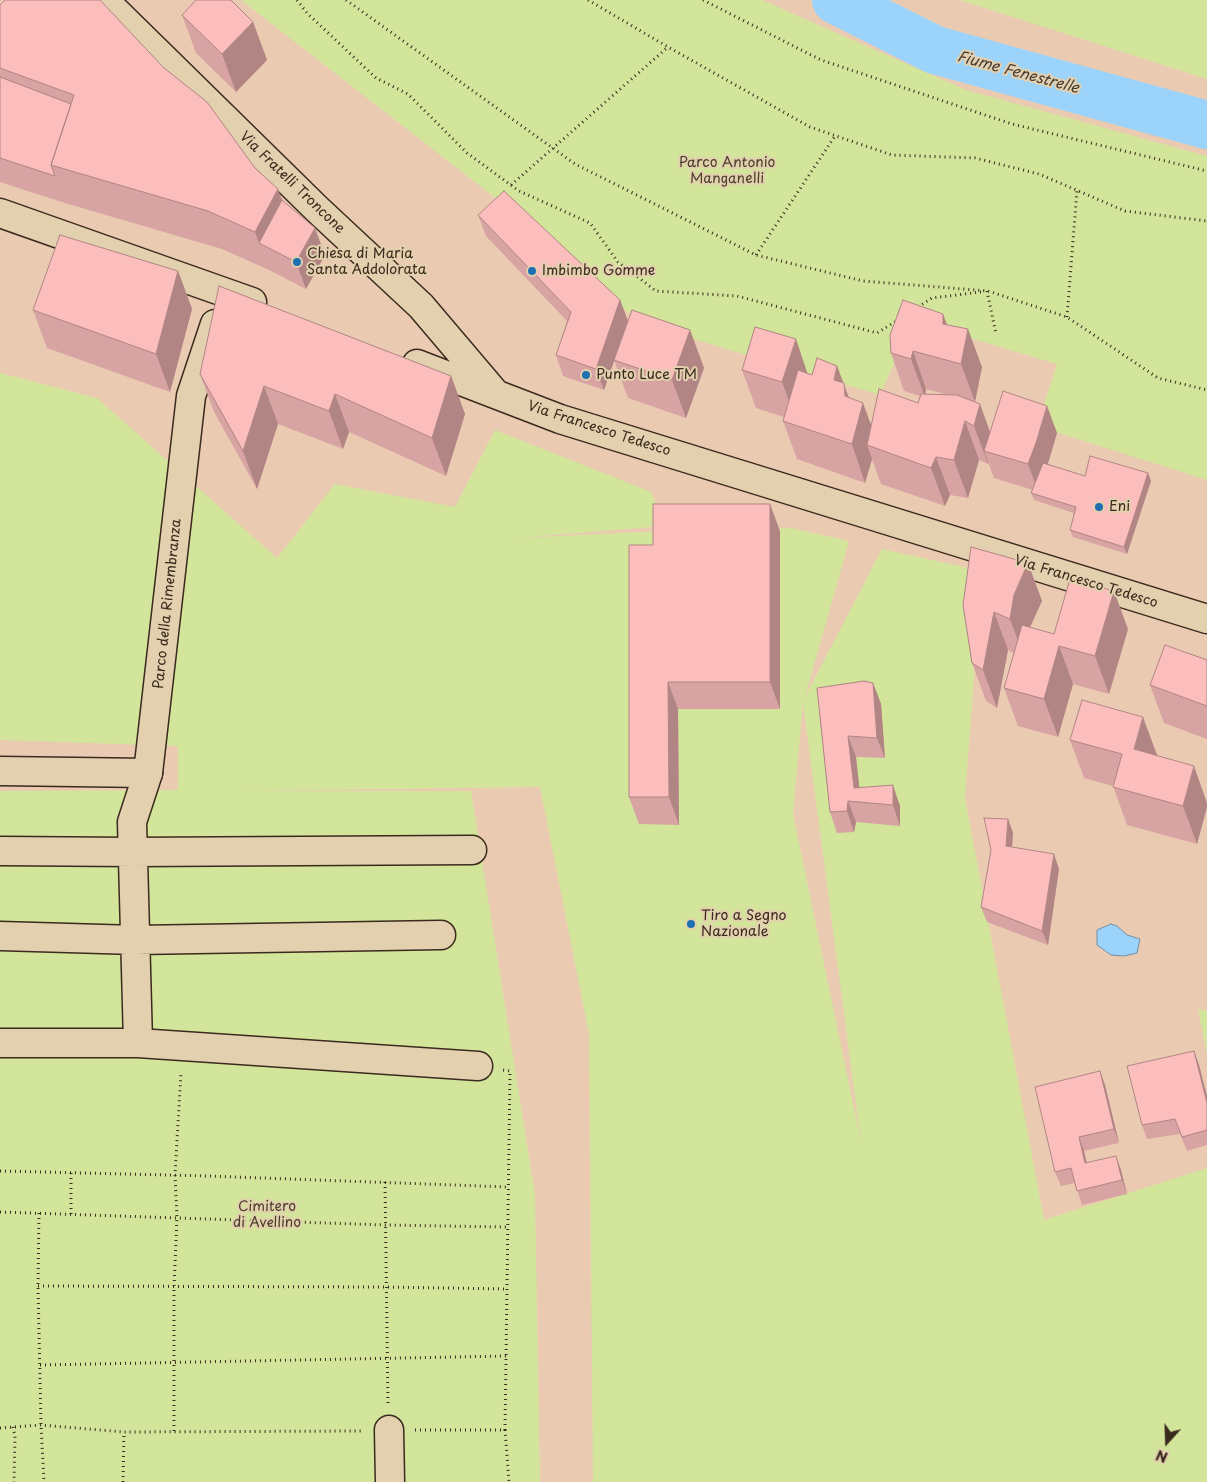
<!DOCTYPE html>
<html>
<head>
<meta charset="utf-8">
<style>
	body { margin:0 }
	#map { position:relative; width:1207px; height:1482px; overflow:hidden; background:#eacbb2; font-family:"Playpen Sans",sans-serif }
	canvas { display:block }
	.north { position:absolute; left:1142px; top:1417px; width:50px; height:50px; -webkit-text-stroke:4px #e2d0ae; paint-order:stroke; rotate:200deg; font-size:14px; font-weight:700; line-height:20px; text-align:center; color:#3b2a1e }
	.north::after { content:''; display:block; margin:auto; width:18px; height:22px; background:#3b2a1e; clip-path:polygon(50% 0,100% 100%,50% 72%,0 100%) }
</style>
</head>
<body>
<div id="map">
<canvas width="1207" height="1482"></canvas>
<div class="north">N</div>
</div>
<script>
const ctx = document.querySelector('canvas').getContext('2d');
ctx.lineJoin = 'round';
function paint(path, color) {
  ctx.fillStyle = color;
  ctx.fill(path, 'evenodd');
}
function poly(rows) {
  const path = new Path2D();
  for (const r of rows) {
    path.moveTo(r[0], r[1]);
    for (let i = 2; i < r.length; i += 2) path.lineTo(r[i], r[i + 1]);
  }
  return path;
}
function strokePath(path, color, width, dash) {
  ctx.strokeStyle = color;
  ctx.lineWidth = width;
  ctx.lineCap = dash ? 'butt' : 'round';
  ctx.setLineDash(dash || []);
  ctx.stroke(path);
}
function write(font, color, halo, rows, align = 'center') {
  ctx.font = font + ' "Playpen Sans",sans-serif';
  ctx.lineWidth = 4;
  ctx.setLineDash([]);
  ctx.textBaseline = 'middle';
  ctx.strokeStyle = halo;
  ctx.fillStyle = color;
  for (const [text, x, y, turn = 0] of rows) {
    ctx.save();
    ctx.translate(x, y);
    ctx.rotate((+turn || 0) * Math.PI / 180);
    ctx.textAlign = isNaN(turn) ? turn : align;
    if (halo) ctx.strokeText(text, 0, 0);
    ctx.fillText(text, 0, 0);
    ctx.restore();
  }
}
paint(poly([
	[241,0,762,0,966,90,1207,156,1207,480,1037,426,1057,364,913,321,880,395,640,323,516,214],
	[960,0,1207,0,1207,79],
	[0,373,97,398,277,558,335,484,455,507,495,430,651,492,664,526,516,538,663,531,791,528,849,541,805,697,882,549,982,571,965,798,1044,1220,1207,1168,1207,1482,593,1482,589,1034,540,787,240,791,471,791,535,1195,540,1482,0,1482,0,791,178,790,178,746,0,740],
	[803,703,861,1142,793,814],
	[1198,1009,1207,1011,1207,1054]
]), '#d2e59a');
const water = poly([
	[1111,924,1117,926,1127,935,1140,939,1137,953,1124,956,1111,955,1097,945,1097,930,1111,924]
]);
paint(water, '#9cd3fb');
strokePath(water, '#758fa3', 1);
strokePath(poly([
	[836,0,935,50,1207,125]
]), '#9cd3fb', 48);
const street = poly([
	[0,851,133,852,472,850],
	[0,936,136,940,441,935],
	[0,1043,138,1043,132,822,148,773],
	[138,1043,478,1066],
	[389,1430,390,1482]
]);
const secondary = poly([
	[104,0,317,209,421,306,494,392],
	[0,213,252,302],
	[417,364,560,419,1207,619],
	[0,771,148,773,191,396,215,324]
]);
strokePath(street, '#3b2a1e', 31);
strokePath(secondary, '#3b2a1e', 31);
strokePath(poly([
	[297,0,307,13,376,78,408,94,467,153,519,191,590,223,618,262,656,291,737,296,877,333,898,320],
	[346,0,575,164,756,255,863,281,988,291,1067,317,1158,378,1207,390],
	[588,0,668,47,810,127,892,155,975,158,1039,174,1125,211,1207,221],
	[703,0,821,60,1012,124,1207,171],
	[511,185,668,47],
	[756,255,835,136],
	[987,291,996,334],
	[918,307,932,298,981,292],
	[1067,317,1077,190],
	[0,1171,208,1176,508,1187],
	[71,1173,71,1214],
	[385,1182,388,1405],
	[0,1212,385,1225,508,1227],
	[39,1213,38,1286,41,1425,44,1482],
	[38,1286,386,1287,507,1289],
	[40,1365,506,1356],
	[13,1427,15,1436,14,1482],
	[0,1428,41,1425,124,1432,361,1431],
	[415,1430,505,1430,510,1071,503,1070],
	[505,1430,509,1482],
	[174,1431,174,1287,177,1218,175,1175,181,1072],
	[123,1482,124,1432]
]), '#3b2a1e', 3, [1, 4]);
strokePath(street, '#e2d0ae', 28);
strokePath(secondary, '#e2d0ae', 28);
paint(poly([
	[0,5,255,168,282,200,325,255,306,289,269,270,222,249,65,203,0,182],
	[182,15,253,22,267,60,236,92,196,53],
	[478,215,620,300,628,321,604,390,563,376,556,355,567,321,486,236],
	[178,271,192,309,170,392,47,348,33,310],
	[947,324,982,367,975,402,990,432,1047,406,1057,433,1048,464,1085,476,1148,473,1151,481,1127,554,1073,537,1070,530,1074,513,1034,500,1031,493,1033,490,994,478,988,462,988,464,979,460,968,498,950,495,945,506,881,484,872,459,865,483,797,459,783,421,784,417,756,408,742,370,808,373,812,375,837,366,849,397,871,425,918,403,920,396,904,391,891,353],
	[926,389,948,395,925,394],
	[690,330,704,368,686,418,628,398,614,360],
	[200,374,451,376,465,414,446,476,349,432,343,449,278,424,257,489,214,412],
	[780,531,780,709,678,709,679,825,639,824,629,797,653,545],
	[1028,563,1042,601,1030,628,1054,634,1128,629,1109,694,1073,684,1058,737,1018,726,1004,688,1014,653,1008,650,997,708,986,701,972,663,963,605],
	[1207,660,1207,739,1164,723,1150,685],
	[873,683,881,704,885,758,856,757,859,788,900,806,900,826,856,822,854,832,837,833,830,812,817,688],
	[1070,740,1157,755,1157,756,1207,803,1207,807,1197,844,1127,825,1113,786,1084,778],
	[1008,819,1013,833,1012,847,1059,869,1048,945,987,922,981,907,991,850],
	[1194,1051,1199,1065,1207,1096,1207,1145,1187,1151,1180,1134,1147,1139,1142,1125],
	[1100,1071,1105,1085,1119,1143,1084,1151,1087,1163,1116,1156,1121,1170,1127,1194,1082,1205,1075,1183,1061,1186,1055,1172]
]), '#d8a3a3');
paint(poly([
	[253,22,267,60,236,92,222,54],
	[278,189,292,227,259,243,269,270,255,232],
	[315,228,325,255,306,289,296,262],
	[178,271,192,309,170,392,156,354],
	[620,300,628,321,604,390,596,369],
	[943,314,957,352,943,324],
	[968,329,982,367,975,402,961,364],
	[690,330,704,368,686,418,672,380],
	[796,339,809,378,796,420,782,382],
	[913,351,926,389,925,397,911,359],
	[837,366,857,421,863,403,877,441,867,445,872,459,865,483,852,444,834,380],
	[451,376,465,414,446,476,432,438],
	[264,386,278,424,257,489,243,451],
	[335,394,349,432,343,449,329,411],
	[980,404,994,443,984,451,988,462,988,464,974,426],
	[1047,406,1057,433,1046,470,1038,491,1028,464],
	[965,421,979,460,968,498,954,460],
	[936,457,950,495,945,506,931,468],
	[1148,473,1151,481,1127,554,1124,547],
	[770,504,780,531,780,709,770,682],
	[1028,563,1042,601,1027,633,1024,657,1010,619,1014,595],
	[1114,591,1128,629,1109,694,1095,656],
	[994,612,1008,650,997,708,983,670],
	[1059,646,1073,684,1058,737,1044,699],
	[668,682,678,709,679,825,669,797],
	[873,683,881,704,885,758,877,738],
	[1143,717,1157,755,1148,788,1134,749],
	[848,736,856,757,861,802,854,788],
	[1194,766,1207,803,1207,807,1197,844,1183,806],
	[893,785,900,806,900,826,893,805],
	[848,801,856,822,854,832,847,811],
	[1008,819,1013,833,1011,860,1006,846],
	[1054,854,1059,869,1048,945,1042,931],
	[1194,1051,1199,1065,1207,1096,1207,1103],
	[1100,1071,1105,1085,1119,1143,1114,1129],
	[1079,1137,1084,1151,1090,1178,1085,1163],
	[1116,1156,1121,1170,1127,1194,1122,1180]
]), '#b08584');
const building = poly([
	[5,0,100,0,164,68,207,102,255,168,278,189,255,232,208,211,51,165,74,95,0,68,0,5,5,0],
	[196,0,231,0,253,22,222,54,182,15,196,0],
	[0,77,71,104,51,165,55,176,0,158,0,77],
	[504,191,620,300,596,369,556,355,571,312,478,215,504,191],
	[282,200,315,228,296,262,259,243,282,200],
	[60,235,178,271,156,354,33,310,60,235],
	[219,286,451,376,432,438,335,394,329,411,264,386,243,451,200,374,219,286],
	[903,300,943,314,943,324,968,329,961,364,913,351,911,359,891,353,890,335,903,300],
	[632,310,690,330,672,380,614,360,632,310],
	[755,327,796,339,782,382,742,370,755,327],
	[817,358,837,366,834,380,844,383,845,396,863,403,852,444,783,421,798,370,812,375,817,358],
	[879,389,918,403,921,394,957,395,980,404,974,426,965,421,954,460,936,457,931,468,867,445,879,389],
	[1003,391,1047,406,1036,443,1028,464,984,451,1003,391],
	[1090,456,1148,473,1124,547,1070,530,1076,507,1031,493,1043,463,1085,476,1090,456],
	[653,504,770,504,770,682,668,682,669,797,629,797,629,545,653,545,653,504],
	[971,547,1028,563,1014,595,1010,619,994,612,983,670,972,663,963,605,971,547],
	[1070,579,1114,591,1095,656,1059,646,1044,699,1004,688,1022,625,1054,634,1070,579],
	[1165,645,1207,660,1207,706,1150,685,1165,645],
	[864,681,873,683,877,738,848,736,854,788,893,785,893,805,848,801,847,811,830,812,817,688,864,681],
	[1082,700,1143,717,1134,749,1194,766,1183,806,1113,787,1122,754,1070,740,1082,700],
	[984,818,1008,819,1006,846,1054,854,1042,931,981,907,991,850,984,818],
	[1194,1051,1207,1103,1207,1130,1182,1137,1175,1119,1142,1125,1127,1066,1194,1051],
	[1100,1071,1114,1129,1079,1137,1085,1163,1116,1156,1122,1180,1077,1191,1071,1168,1055,1172,1035,1087,1100,1071]
]);
paint(building, '#fbbebd');
strokePath(building, '#b08584', 1);
for (const [x, y, r, color] of [
	[297,262,5,"#1f6fb2"],
	[532,271,5,"#1f6fb2"],
	[586,375,5,"#1f6fb2"],
	[1099,507,5,"#1f6fb2"],
	[691,924,5,"#1f6fb2"]
]) {
  const dot = new Path2D();
  dot.arc(x, y, r, 0, 2 * Math.PI);
  ctx.fillStyle = color;
  ctx.fill(dot);
  strokePath(dot, '#e2d0ae', 2);
}
write('14px', '#4a3d2a', '#e2d0ae', [
	["Parco Antonio",727,163],
	["Manganelli",727,179],
	["Cimitero",267,1207],
	["di Avellino",267,1223]
]);
write('14px', '#3b2a1e', '#e2d0ae', [
	["Via Fratelli Troncone",292,183,44],
	["Via Francesco Tedesco",599,429,18],
	["Via Francesco Tedesco",1086,582,17],
	["Parco della Rimembranza",168,604,-84]
]);
write('14px', '#3b2a1e', '#e2d0ae', [
	["Chiesa di Maria",307,254],
	["Santa Addolorata",307,270],
	["Imbimbo Gomme",542,271],
	["Punto Luce TM",596,375],
	["Eni",1109,507],
	["Tiro a Segno",701,916],
	["Nazionale",701,932]
], 'left');
write('italic 15px', '#453b34', '#e2d0ae', [
	["Fiume Fenestrelle",1018,73,15]
]);
</script>
</body>
</html>
